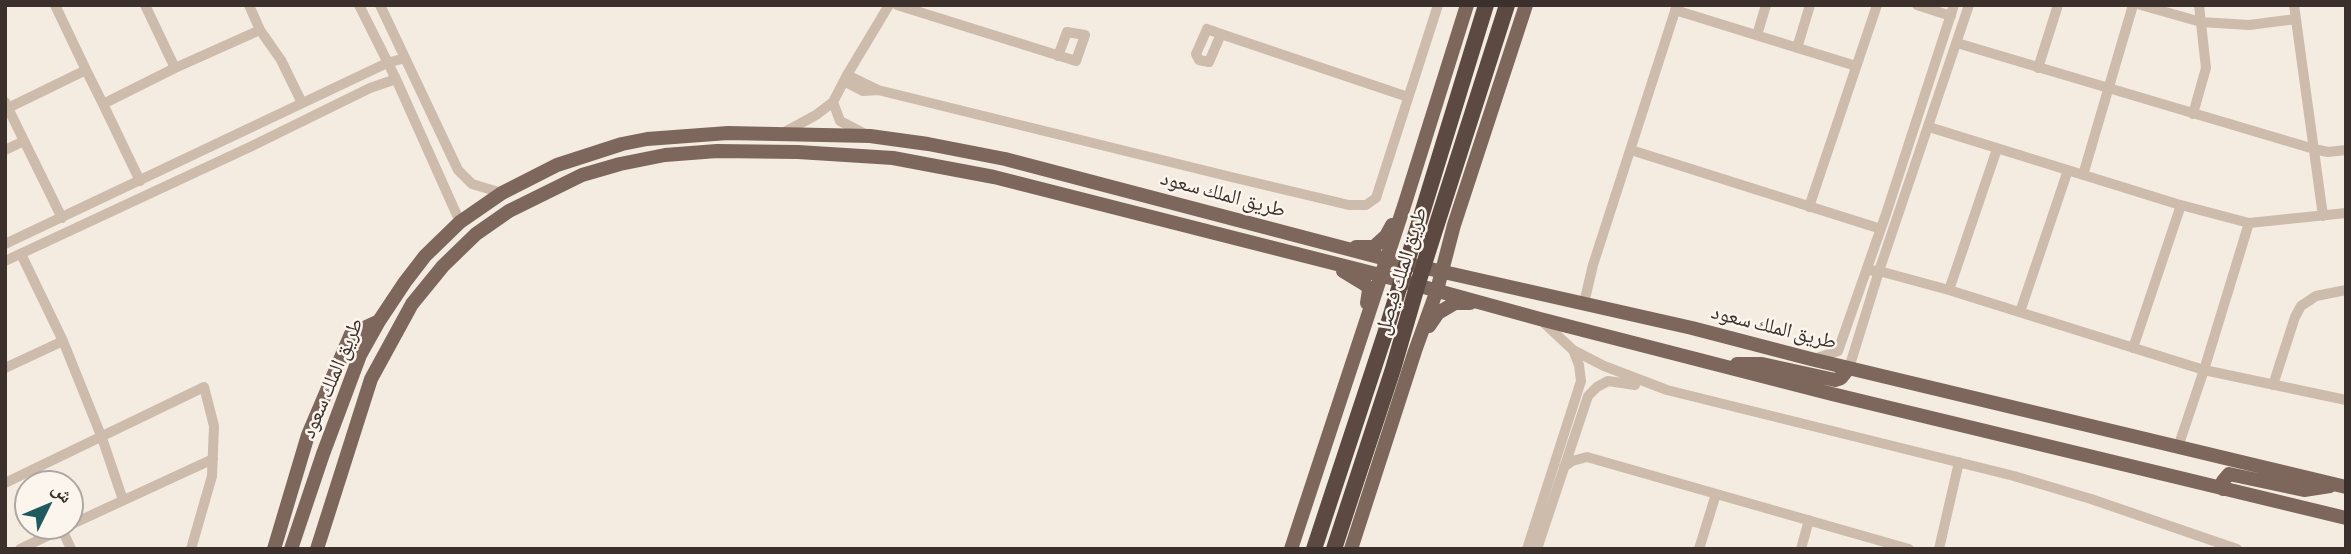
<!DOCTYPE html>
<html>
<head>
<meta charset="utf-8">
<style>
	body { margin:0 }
	#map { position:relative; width:2351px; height:554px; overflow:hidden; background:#f4ebe1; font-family:"Asap Condensed","Noto Naskh Arabic",sans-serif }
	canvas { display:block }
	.frame { position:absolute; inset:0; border:7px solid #3b302b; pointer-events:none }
	.north { position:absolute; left:14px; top:470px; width:70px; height:70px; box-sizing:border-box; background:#fbf5ee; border:2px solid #aea6a0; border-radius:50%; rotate:47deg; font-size:19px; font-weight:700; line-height:28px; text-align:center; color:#3b302b }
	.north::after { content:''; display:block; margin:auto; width:24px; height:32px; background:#1f5a5e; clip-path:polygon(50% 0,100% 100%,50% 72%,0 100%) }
</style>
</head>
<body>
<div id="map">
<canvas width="2351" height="554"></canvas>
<div class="frame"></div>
<div class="north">ش</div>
</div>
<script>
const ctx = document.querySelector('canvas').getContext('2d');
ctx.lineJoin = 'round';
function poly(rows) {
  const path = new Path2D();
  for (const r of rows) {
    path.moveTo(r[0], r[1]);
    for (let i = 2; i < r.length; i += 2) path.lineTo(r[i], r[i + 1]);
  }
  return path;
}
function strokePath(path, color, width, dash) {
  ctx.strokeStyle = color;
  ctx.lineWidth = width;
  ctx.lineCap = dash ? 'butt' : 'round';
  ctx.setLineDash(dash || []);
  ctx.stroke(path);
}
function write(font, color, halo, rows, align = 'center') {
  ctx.font = font + ' "Asap Condensed","Noto Naskh Arabic",sans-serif';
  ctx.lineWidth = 5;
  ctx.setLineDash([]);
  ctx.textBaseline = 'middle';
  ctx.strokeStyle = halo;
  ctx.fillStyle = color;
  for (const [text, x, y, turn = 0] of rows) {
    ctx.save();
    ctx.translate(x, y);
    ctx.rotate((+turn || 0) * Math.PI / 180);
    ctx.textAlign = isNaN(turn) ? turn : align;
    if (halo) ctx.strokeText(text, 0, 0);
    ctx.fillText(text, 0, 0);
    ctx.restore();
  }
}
strokePath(poly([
	[359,5,396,79,460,222],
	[380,5,458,170,472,184,502,193],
	[897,5,1076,61,1085,35,1067,32,1058,56],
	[1917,5,1951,16],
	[2141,5,2201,22,2249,25,2296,19],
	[2294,5,2323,216],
	[1675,10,1856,66],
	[260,30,281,60,302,103],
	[1221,34,1209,62,1199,60,1196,54,1207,29,1221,34,1408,97],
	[1757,35,1766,5],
	[1957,43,2314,149,2328,152,2346,150],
	[1797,48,1810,5],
	[175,68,260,30,249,5],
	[2038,68,2058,5],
	[86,70,103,104,175,68,145,5],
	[847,75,889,5],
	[878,90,1227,176,1349,205,1366,205,1376,198,1438,5],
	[5,102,62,218],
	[833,102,847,75,878,90,863,91,844,81],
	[103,104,140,181],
	[8,108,86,70,55,5],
	[2193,114,2206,68,2199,5],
	[1929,127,2177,204,2249,223,2346,213],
	[783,133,816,115,833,102,840,121,867,135],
	[5,150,24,141],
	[1631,150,1881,229],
	[2083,175,2133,5],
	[1809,207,1877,5],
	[5,244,387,63,405,58],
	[21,254,63,341,102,438,123,500],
	[5,261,252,146,370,88,396,79],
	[1867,270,1879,271,1949,290,2204,370,2346,400],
	[1949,290,1997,149],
	[1584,303,1593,265,1677,5],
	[2020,312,2068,170],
	[1542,321,1573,350,1604,366,1667,390,2014,476,2091,499,2237,549],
	[2133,348,2181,205],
	[1814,359,1838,351,1886,214,1954,5],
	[5,368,63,341],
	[1849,368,1879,271,1969,5],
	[2273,385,2295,317,2301,306,2316,296,2346,290],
	[2178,447,2204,370,2249,223],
	[1564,467,1572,461,1587,457,1909,549],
	[5,483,204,387,214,426,212,476,191,549],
	[70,525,213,459],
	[62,529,71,549],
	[20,549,68,526],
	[1527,549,1581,381,1579,365,1573,350],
	[1537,549,1588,396,1597,387,1608,381,1635,385],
	[1699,549,1716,494],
	[1801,549,1809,520],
	[1939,549,1959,462]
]), '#cdbbac', 10);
strokePath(poly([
	[1356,247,1374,247,1386,236,1392,225],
	[1343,271,1366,285,1369,290,1367,303],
	[1429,326,1438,313,1455,303,1470,303],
	[1737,364,1762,364,1835,380,1841,378,1849,368],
	[2223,489,2223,481,2229,474,2304,490,2330,486],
	[274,549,308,435,351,334,379,321],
	[291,549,323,454,360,355,379,321,405,282,425,256,460,222,502,193,557,165,622,144,647,139,728,133,870,136,928,144,1005,159,1386,259,1692,328,1811,359,2346,487],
	[317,549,371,379,412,304,443,266,476,234,509,211,582,175,620,164,665,155,717,151,798,152,893,158,994,177,1380,275,1540,319,1832,394,2346,518],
	[1291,549,1405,203,1467,5],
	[1351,549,1415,351,1437,290,1454,225,1526,5]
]), '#7d675c', 14);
strokePath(poly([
	[1314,549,1385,334,1486,5],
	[1334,549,1393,369,1418,283,1507,5]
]), '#5c4a42', 16);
write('21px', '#3b302b', '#fbf5ee', [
	["طريق الملك سعود",1223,194,15],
	["طريق الملك فيصل",1401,271,-73],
	["طريق الملك سعود",1774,327,14],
	["طريق الملك سعود",332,378,-67]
]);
</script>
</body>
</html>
